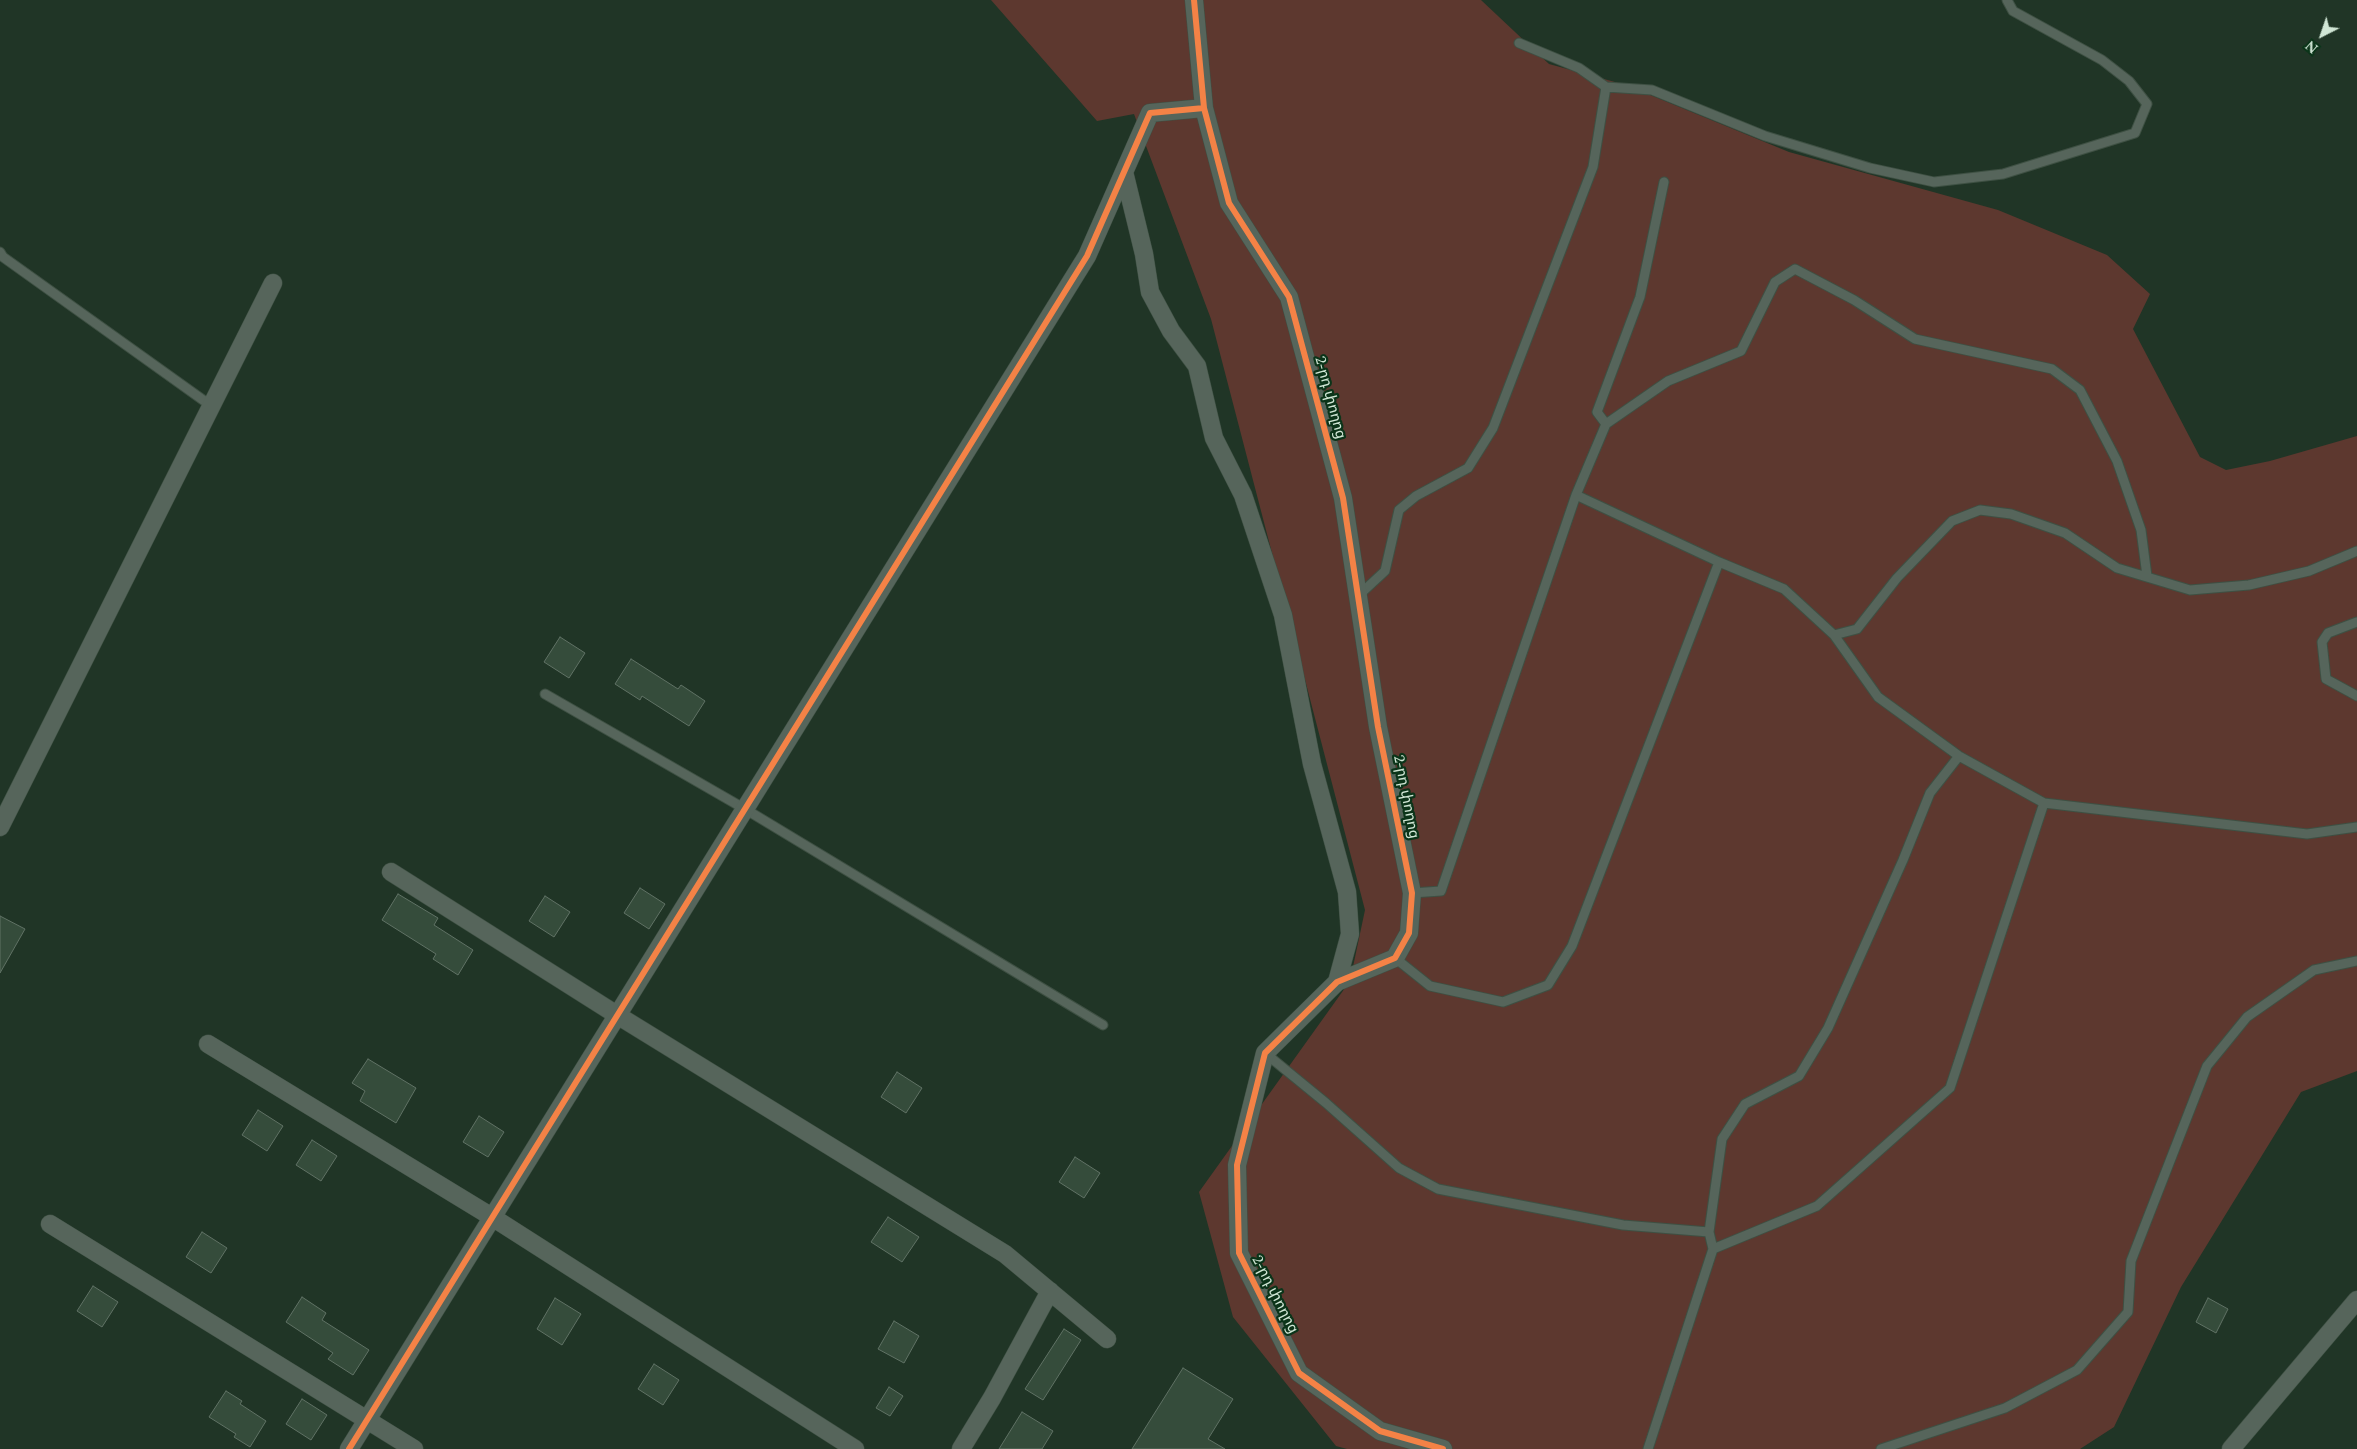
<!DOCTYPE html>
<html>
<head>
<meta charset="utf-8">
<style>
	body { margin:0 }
	#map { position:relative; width:2357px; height:1449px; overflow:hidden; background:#203526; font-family:Spectral,serif }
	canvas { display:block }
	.north { position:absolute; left:2297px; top:10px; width:50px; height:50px; -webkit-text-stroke:4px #0b3419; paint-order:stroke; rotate:221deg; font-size:14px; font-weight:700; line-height:20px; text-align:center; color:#d0e6d5 }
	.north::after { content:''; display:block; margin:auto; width:18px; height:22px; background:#d0e6d5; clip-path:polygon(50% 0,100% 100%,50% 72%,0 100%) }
</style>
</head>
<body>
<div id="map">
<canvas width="2357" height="1449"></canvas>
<div class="north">N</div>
</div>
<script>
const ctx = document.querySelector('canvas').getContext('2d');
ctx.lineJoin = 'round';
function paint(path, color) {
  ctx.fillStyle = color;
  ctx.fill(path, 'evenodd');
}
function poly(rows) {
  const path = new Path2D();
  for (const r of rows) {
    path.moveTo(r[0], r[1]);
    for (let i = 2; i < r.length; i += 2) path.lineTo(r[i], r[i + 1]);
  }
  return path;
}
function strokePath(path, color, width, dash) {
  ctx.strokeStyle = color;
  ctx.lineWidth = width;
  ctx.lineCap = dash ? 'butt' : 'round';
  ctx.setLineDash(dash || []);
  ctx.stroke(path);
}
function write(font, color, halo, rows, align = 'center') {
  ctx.font = font + ' Spectral,"Noto Sans Armenian",serif';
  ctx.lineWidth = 4.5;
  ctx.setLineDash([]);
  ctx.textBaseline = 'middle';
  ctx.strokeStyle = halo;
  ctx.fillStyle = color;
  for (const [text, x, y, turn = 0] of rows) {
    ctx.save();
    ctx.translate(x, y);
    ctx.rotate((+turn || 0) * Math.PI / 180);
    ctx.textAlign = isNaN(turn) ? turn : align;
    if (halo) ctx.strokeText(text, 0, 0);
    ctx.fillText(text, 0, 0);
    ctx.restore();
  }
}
paint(poly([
	[991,0,1481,0,1549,64,1626,85,1789,152,1998,210,2107,255,2150,294,2133,329,2200,457,2226,470,2270,461,2357,436,2357,1071,2301,1092,2181,1287,2114,1427,2080,1449,1347,1449,1336,1446,1233,1317,1199,1192,1350,981,1365,910,1211,319,1134,114,1097,121]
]), '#5d382f');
const building = poly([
	[560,637,585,653,569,678,544,662,560,637],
	[631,659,678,689,681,685,705,701,689,726,642,696,640,700,615,684,631,659],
	[640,888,665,904,649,929,624,913,640,888],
	[398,894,438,918,434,925,473,950,458,975,433,959,436,954,382,920,398,894],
	[545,896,570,912,554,937,529,921,545,896],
	[0,916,25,929,0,973,0,916],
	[368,1059,416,1088,396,1123,360,1101,365,1091,352,1083,368,1059],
	[897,1072,922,1088,906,1113,881,1097,897,1072],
	[258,1110,283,1126,267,1151,242,1135,258,1110],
	[479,1116,504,1132,488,1157,463,1142,479,1116],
	[312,1140,337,1156,321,1181,296,1165,312,1140],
	[1075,1157,1100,1173,1084,1198,1059,1182,1075,1157],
	[888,1217,919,1237,902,1262,871,1242,888,1217],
	[202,1232,227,1248,211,1273,186,1257,202,1232],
	[93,1286,118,1302,102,1327,77,1311,93,1286],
	[302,1297,326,1313,322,1320,369,1350,353,1375,328,1359,333,1353,286,1322,302,1297],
	[555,1298,581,1314,562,1345,537,1329,555,1298],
	[2208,1298,2228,1309,2216,1333,2196,1322,2208,1298],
	[894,1321,919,1336,904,1363,878,1349,894,1321],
	[1064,1329,1081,1340,1043,1400,1025,1389,1064,1329],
	[654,1364,679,1380,663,1405,638,1389,654,1364],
	[1183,1368,1233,1399,1208,1439,1225,1449,1132,1449,1183,1368],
	[889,1387,903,1396,890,1416,876,1408,889,1387],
	[226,1391,242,1401,240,1404,266,1421,250,1447,234,1437,236,1434,209,1417,226,1391],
	[302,1399,327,1415,311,1440,286,1424,302,1399],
	[1022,1412,1053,1431,1042,1449,999,1449,1022,1412]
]);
paint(building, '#354c3b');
strokePath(building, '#607265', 1);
const service = poly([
	[1519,43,1579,68,1606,87,1652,90,1765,136,1870,168,1934,182,2003,174,2135,133,2147,104,2129,81,2102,60,2013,11,2007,0],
	[0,252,3,257,210,405],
	[1606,424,1597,412,1640,297,1664,182],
	[1576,495,1606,424,1668,381,1741,351,1775,282,1795,269,1854,300,1915,339,2052,369,2080,390,2117,461,2141,530,2147,576],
	[1358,596,1385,571,1399,510,1416,496,1468,468,1493,428,1593,167,1606,87],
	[2357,622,2328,633,2322,642,2326,679,2357,696],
	[1834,635,1857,629,1897,578,1952,521,1980,510,2011,514,2065,533,2117,568,2190,590,2249,585,2309,571,2357,551],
	[545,694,745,809,1103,1025],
	[1412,893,1441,891,1576,495,1719,562,1784,589,1834,635,1878,697,1959,756,2044,803,2307,834,2357,827],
	[1395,958,1430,986,1503,1002,1548,985,1572,946,1719,562],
	[1265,1053,1326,1103,1399,1168,1438,1189,1623,1225,1709,1232],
	[1713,1249,1709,1232,1722,1139,1745,1104,1799,1076,1828,1028,1903,860,1930,793,1959,756],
	[1648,1449,1713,1249,1817,1206,1950,1088,2044,803],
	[1881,1449,2005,1408,2077,1370,2128,1312,2131,1261,2207,1066,2247,1017,2314,970,2357,961]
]);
const minor = poly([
	[1194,0,1204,108,1229,203,1289,297,1343,498,1378,727,1412,893,1409,933,1395,958,1337,982,1265,1053,1237,1165,1239,1253,1299,1373,1380,1431,1443,1449],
	[1124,172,1144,254,1150,292,1171,331,1197,366,1214,438,1243,495,1283,615,1312,764,1347,892,1350,934,1337,982],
	[0,827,273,283],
	[391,872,617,1015,1005,1254,1107,1339],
	[208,1044,492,1217,855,1449],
	[50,1224,414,1449],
	[349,1449,1087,256,1150,113,1204,108],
	[961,1449,992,1398,1050,1291],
	[2231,1449,2357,1300]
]);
strokePath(service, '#3e5043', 11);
strokePath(minor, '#3e5043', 19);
strokePath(service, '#56655b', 9);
strokePath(minor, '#56655b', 18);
strokePath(poly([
	[1194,0,1204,108,1229,203,1289,297,1343,498,1378,727,1412,893,1409,933,1395,958,1337,982,1265,1053,1237,1165,1239,1253,1299,1373,1380,1431,1443,1449],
	[349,1449,1087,256,1150,113,1204,108]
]), '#f48246', 6);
write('15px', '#d0e6d5', '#0b3419', [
	["2-րդ փողոց",1329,398,75],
	["2-րդ փողոց",1405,797,79],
	["2-րդ փողոց",1274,1295,63]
]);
</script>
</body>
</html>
